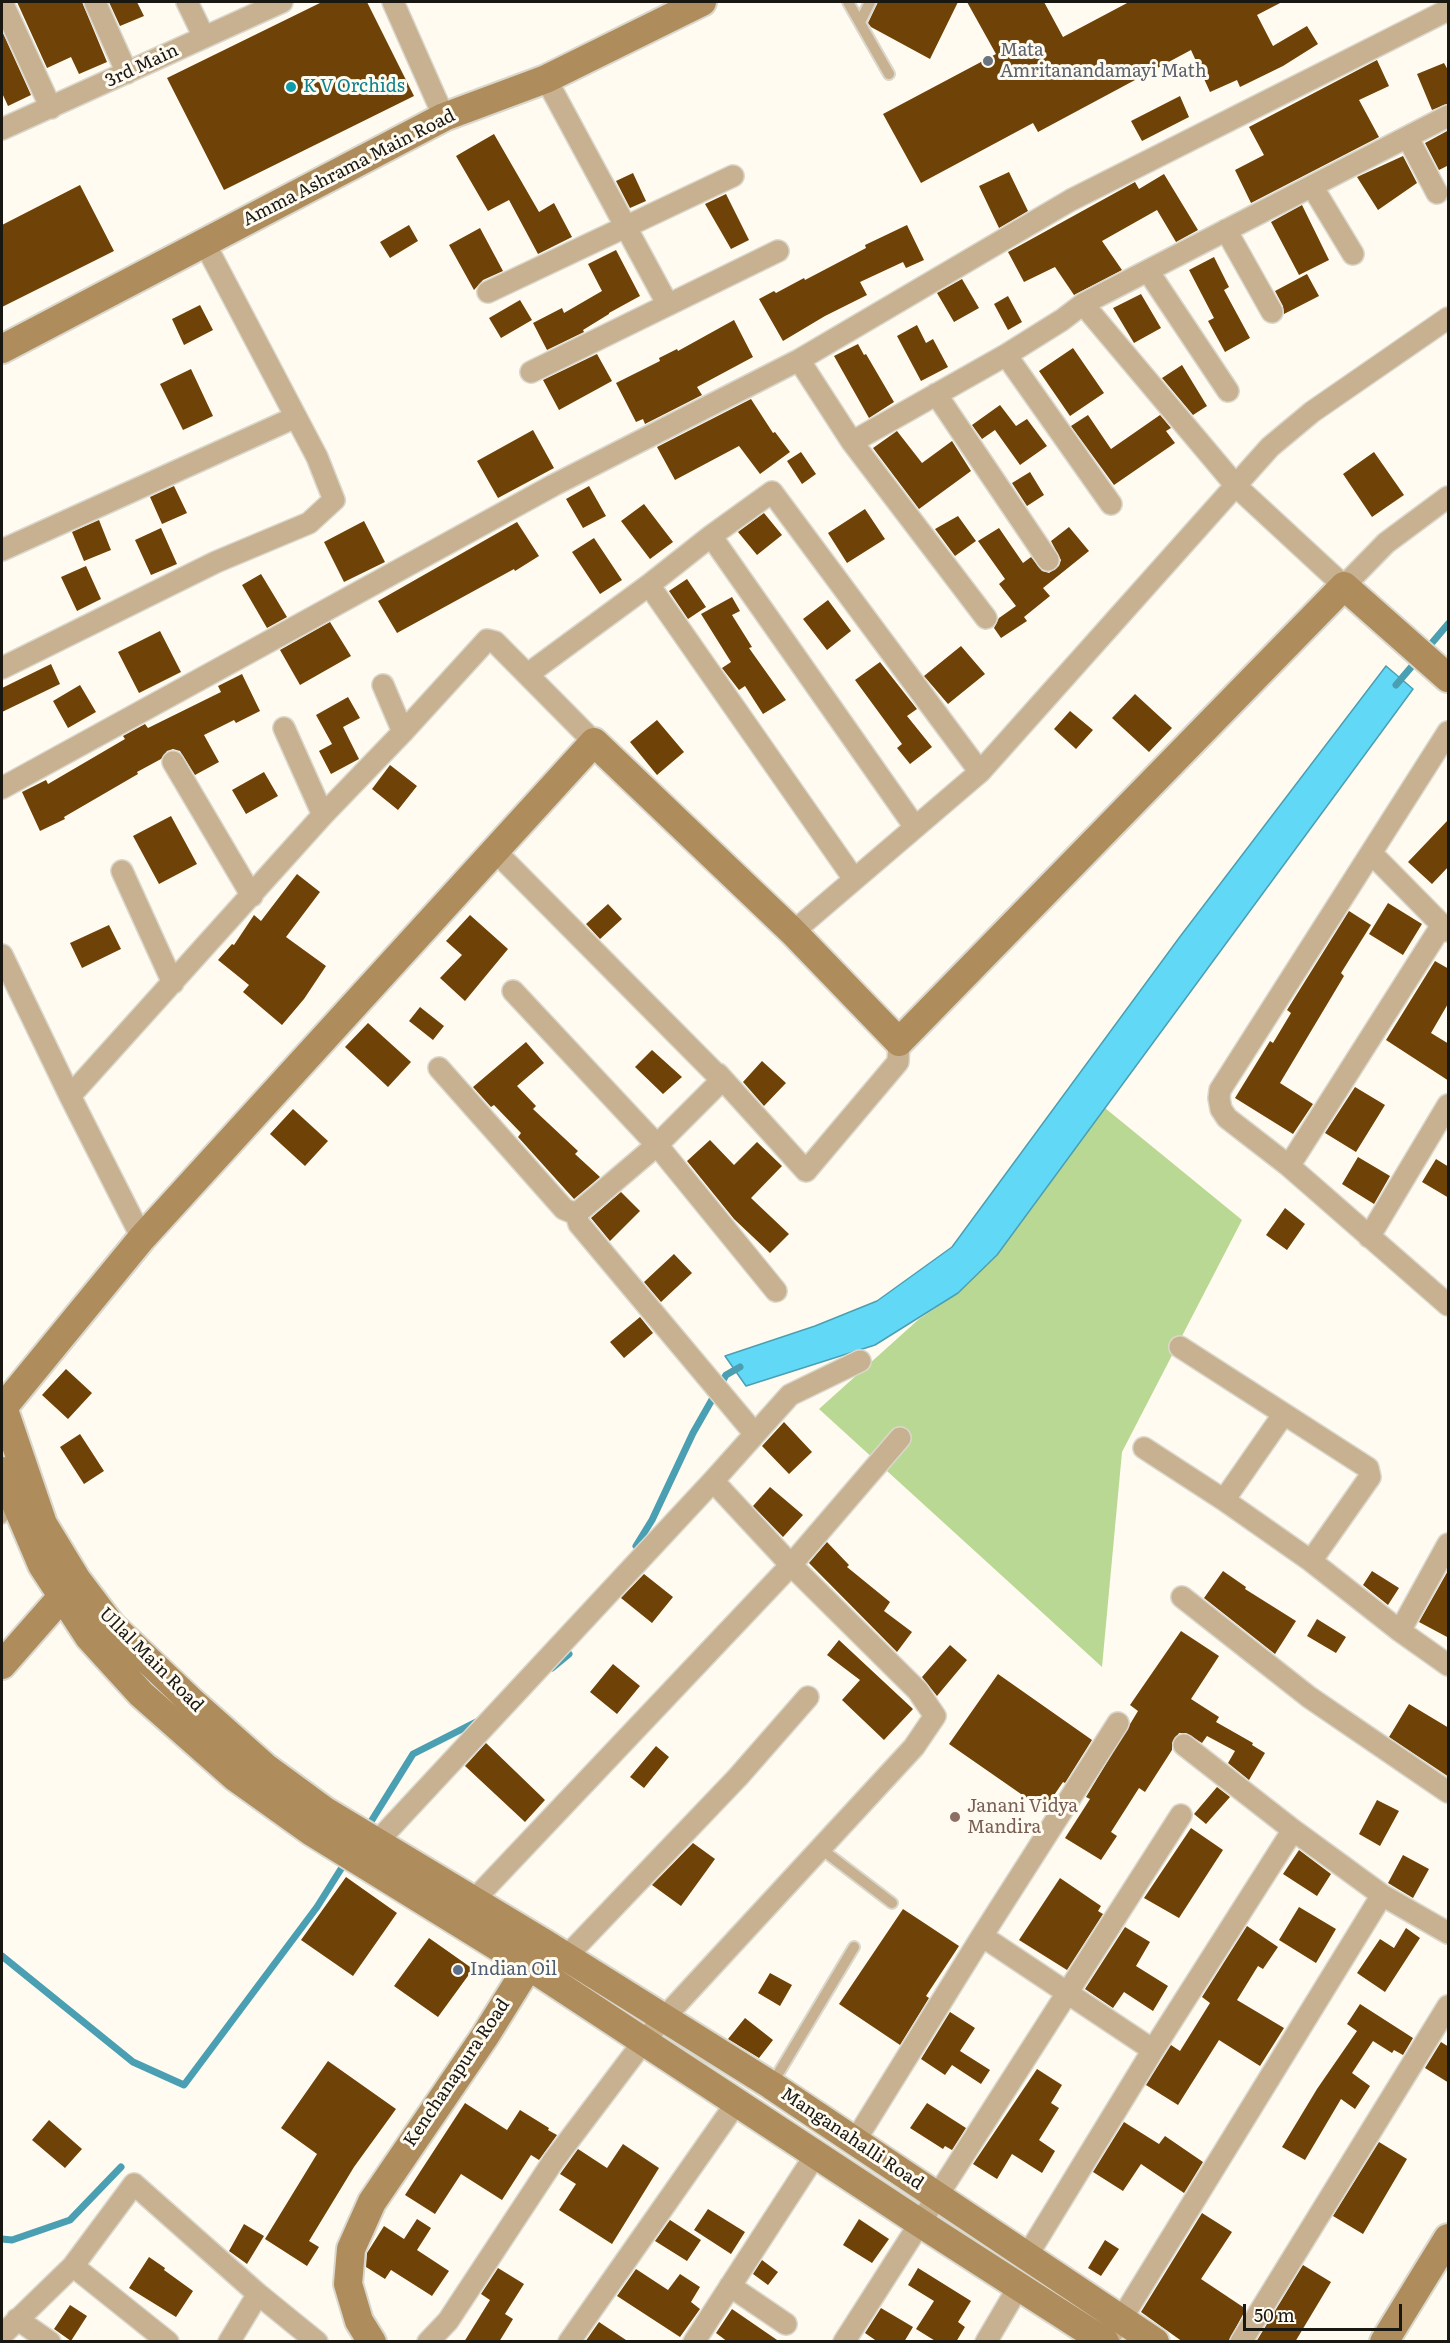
<!DOCTYPE html>
<html>
<head>
<meta charset="utf-8">
<style>
	body { margin:0 }
	#map { position:relative; width:1450px; height:2343px; overflow:hidden; background:#fffbf0; font-family:Literata,serif }
	canvas { display:block }
	.frame { position:absolute; inset:0; border:3px solid #191712; pointer-events:none }
	.scale { position:absolute; left:1243px; top:2304px; width:159px; height:27px; box-sizing:border-box; border:3px solid #191712; border-top:0; padding-left:8px; font-size:18px; line-height:21px; white-space:nowrap; color:#191712; -webkit-text-stroke:4px #fffbf0; paint-order:stroke }
</style>
</head>
<body>
<div id="map">
<canvas width="1450" height="2343"></canvas>
<div class="frame"></div>
<div class="scale">50 m</div>
</div>
<script>
const ctx = document.querySelector('canvas').getContext('2d');
ctx.lineJoin = 'round';
function paint(path, color) {
  ctx.fillStyle = color;
  ctx.fill(path, 'evenodd');
}
function poly(rows) {
  const path = new Path2D();
  for (const r of rows) {
    path.moveTo(r[0], r[1]);
    for (let i = 2; i < r.length; i += 2) path.lineTo(r[i], r[i + 1]);
  }
  return path;
}
function strokePath(path, color, width, dash) {
  ctx.strokeStyle = color;
  ctx.lineWidth = width;
  ctx.lineCap = dash ? 'butt' : 'round';
  ctx.setLineDash(dash || []);
  ctx.stroke(path);
}
function write(font, color, halo, rows, align = 'center') {
  ctx.font = font + ' Literata,serif';
  ctx.lineWidth = 6;
  ctx.setLineDash([]);
  ctx.textBaseline = 'middle';
  ctx.strokeStyle = halo;
  ctx.fillStyle = color;
  for (const [text, x, y, turn = 0] of rows) {
    ctx.save();
    ctx.translate(x, y);
    ctx.rotate((+turn || 0) * Math.PI / 180);
    ctx.textAlign = isNaN(turn) ? turn : align;
    if (halo) ctx.strokeText(text, 0, 0);
    ctx.fillText(text, 0, 0);
    ctx.restore();
  }
}
paint(poly([
	[1105,1108,1242,1220,1122,1452,1102,1667,819,1409,919,1319,958,1293,997,1255]
]), '#b9d894');
const water = poly([
	[1386,666,1413,689,997,1255,958,1293,875,1345,746,1386,725,1356,815,1326,877,1301,952,1247,1179,938,1386,666]
]);
paint(water, '#61d9f6');
strokePath(water, '#4b9fb2', 1.5);
strokePath(poly([
	[1425,651,1448,624],
	[1396,685,1418,659],
	[636,1546,652,1520,693,1433,726,1375,740,1367],
	[552,1668,569,1654],
	[367,1828,413,1754,480,1720],
	[2,1956,133,2062,184,2085,317,1907,346,1861],
	[2,2239,12,2240,70,2220,121,2167]
]), '#4b9fb2', 7);
paint(poly([
	[17,2,82,2,107,62,79,74,71,57,47,68],
	[109,2,137,2,144,16,120,26],
	[322,2,367,2,414,96,224,190,167,78],
	[878,2,958,2,930,59,871,27,868,23],
	[967,2,1044,2,1063,37,1129,2,1282,2,1257,15,1273,46,1307,26,1318,44,1283,66,1240,87,1237,80,1210,92,1191,50,1038,132,1033,123,921,183,883,114,996,54],
	[2,31,31,95,8,106,2,93],
	[1377,60,1389,86,1359,100,1379,137,1251,203,1235,170,1264,155,1249,127],
	[1444,63,1449,72,1449,103,1432,110,1417,74],
	[1180,96,1189,117,1142,141,1131,121],
	[1449,130,1449,165,1439,170,1425,143],
	[494,134,539,212,554,203,572,237,538,254,509,200,488,211,456,156],
	[1403,156,1417,183,1378,210,1357,177],
	[1009,172,1028,211,999,228,979,186],
	[633,173,646,201,630,208,616,181],
	[1164,174,1198,230,1176,242,1157,210,1102,241,1122,270,1074,295,1055,267,1024,282,1008,252,1135,182,1139,189],
	[80,185,114,251,2,307,2,225],
	[726,194,749,240,731,249,705,204],
	[1302,205,1329,260,1299,275,1271,222],
	[409,225,418,241,390,258,380,242],
	[907,225,924,260,906,268,903,262,860,282,867,295,825,316,783,341,759,299,774,291,776,293,804,278,805,280,866,248,865,245],
	[480,228,503,271,483,280,474,290,449,245],
	[616,250,640,296,609,313,609,314,583,330,584,332,547,350,533,323,562,308,564,313,602,291,588,264],
	[1214,257,1229,287,1224,290,1250,338,1225,352,1208,321,1214,318,1189,270],
	[1307,274,1319,296,1284,314,1283,306,1275,291],
	[962,279,979,308,954,322,937,293],
	[1141,294,1161,328,1134,343,1113,308],
	[1008,296,1022,322,1008,330,994,304],
	[520,300,532,320,501,338,489,318],
	[200,305,213,330,184,345,172,319],
	[734,320,753,357,697,387,702,395,645,424,643,419,636,422,616,383,660,361,659,358,677,349,678,351],
	[917,325,926,343,933,339,948,367,921,381,897,336],
	[858,344,864,355,866,354,894,402,869,418,834,356],
	[1073,348,1104,393,1070,416,1039,371],
	[597,354,612,381,559,410,543,380],
	[1182,365,1207,406,1193,415,1162,378],
	[191,369,213,416,183,430,160,384],
	[751,399,773,433,775,432,790,452,760,474,739,446,675,480,657,447],
	[1000,405,1016,426,1027,419,1047,446,1020,465,995,430,982,439,972,425],
	[1088,415,1111,449,1160,415,1171,428,1166,431,1175,443,1114,485,1071,426],
	[533,430,554,468,498,498,477,461],
	[897,431,922,463,952,441,971,471,919,509,873,448],
	[801,452,816,474,802,484,787,461],
	[1374,452,1404,495,1372,517,1343,474],
	[1030,472,1044,495,1027,506,1012,483],
	[174,486,187,513,162,524,150,497],
	[589,486,606,516,583,528,566,499],
	[644,504,673,542,650,559,621,521],
	[865,509,885,539,847,563,828,533],
	[764,513,782,535,757,555,738,532],
	[958,516,976,541,955,556,935,529],
	[99,520,111,550,84,561,72,532],
	[364,521,385,562,344,582,324,542],
	[517,522,539,556,515,571,514,569,397,633,378,601],
	[1069,527,1089,551,1043,588,1050,596,1024,617,1027,621,1001,638,994,628,999,618,1016,606,999,584,1005,579,978,541,999,528,1023,563,1031,557,1042,571,1049,573,1059,566,1061,560,1051,541],
	[161,528,177,564,151,575,135,540],
	[594,538,622,580,600,594,572,552],
	[86,566,101,599,77,611,61,577],
	[261,574,287,617,267,628,242,585],
	[687,579,706,607,688,619,669,591],
	[732,597,740,611,732,615,752,647,749,648,786,700,763,714,745,686,739,690,722,668,731,662,701,614],
	[828,600,851,631,827,650,803,619],
	[330,622,351,656,300,685,280,650],
	[160,631,181,672,139,693,118,652],
	[961,646,985,674,948,704,924,676],
	[880,662,917,709,907,716,932,747,910,764,897,748,902,744,855,680],
	[51,664,60,684,2,712,2,688],
	[242,674,260,711,236,723,234,720,204,735,219,762,195,775,180,751,173,749,167,751,161,759,137,772,138,774,64,817,65,819,40,831,22,792,46,780,48,784,125,739,123,736,145,724,148,728,221,692,218,686],
	[80,685,96,712,68,728,53,701],
	[1135,694,1172,728,1149,752,1112,718],
	[348,697,360,718,343,727,359,759,331,774,319,751,332,744,316,715],
	[1070,711,1093,730,1076,749,1054,729],
	[657,720,684,752,657,775,630,742],
	[390,765,417,786,398,810,372,789],
	[264,772,278,796,246,814,232,790],
	[171,816,197,864,159,884,133,836],
	[1449,819,1449,866,1432,884,1408,862],
	[297,874,320,892,286,937,326,966,304,999,282,1025,243,992,249,985,218,960,232,944,234,945,254,915,261,921],
	[1388,903,1422,924,1403,955,1369,934],
	[608,904,622,919,600,939,586,924],
	[1349,911,1371,925,1341,973,1344,976,1280,1083,1313,1104,1293,1134,1235,1098,1270,1041,1273,1043,1291,1013,1287,1010],
	[470,915,508,949,465,1001,440,978,462,955,446,941],
	[109,925,121,949,82,968,70,943],
	[1435,961,1449,969,1449,1002,1431,1033,1449,1044,1449,1081,1386,1040],
	[420,1007,444,1026,433,1040,409,1021],
	[368,1023,411,1062,388,1087,345,1047],
	[526,1042,544,1063,517,1086,536,1106,533,1109,578,1151,575,1154,600,1177,574,1199,518,1137,521,1133,494,1105,491,1107,473,1087],
	[652,1050,682,1077,663,1094,635,1067],
	[762,1061,786,1083,764,1106,743,1082],
	[1355,1087,1385,1105,1356,1152,1325,1133],
	[293,1109,328,1141,305,1166,270,1134],
	[710,1140,734,1165,757,1142,782,1166,751,1198,789,1234,770,1253,734,1219,687,1161],
	[1358,1157,1390,1176,1374,1204,1342,1184],
	[1436,1159,1449,1167,1449,1198,1422,1182],
	[621,1192,640,1211,610,1241,591,1218],
	[1285,1208,1305,1224,1287,1250,1266,1235],
	[674,1254,692,1273,661,1302,644,1282],
	[640,1317,653,1333,624,1358,610,1342],
	[66,1369,92,1393,68,1419,42,1395],
	[784,1422,812,1452,789,1474,762,1446],
	[80,1434,104,1471,84,1484,60,1447],
	[770,1487,803,1515,783,1537,753,1506],
	[827,1542,849,1565,847,1567,890,1602,884,1611,912,1632,897,1652,809,1563],
	[1449,1569,1449,1638,1419,1622],
	[1223,1571,1246,1587,1245,1589,1296,1621,1275,1654,1204,1598],
	[1372,1571,1399,1588,1388,1605,1363,1585],
	[644,1574,673,1597,652,1623,621,1598],
	[1317,1619,1346,1637,1336,1653,1307,1636],
	[1181,1631,1219,1656,1191,1699,1219,1717,1216,1722,1253,1743,1252,1745,1265,1753,1249,1780,1228,1763,1235,1751,1207,1736,1202,1743,1186,1733,1179,1733,1172,1743,1172,1750,1145,1792,1139,1788,1111,1832,1117,1836,1101,1860,1065,1838,1090,1799,1086,1797,1138,1711,1130,1705],
	[839,1640,913,1709,884,1740,842,1700,860,1680,827,1655],
	[950,1645,967,1660,937,1696,922,1677],
	[613,1664,640,1686,617,1714,590,1692],
	[998,1674,1092,1740,1065,1783,1063,1782,1044,1810,949,1744],
	[1409,1704,1449,1728,1449,1777,1389,1737],
	[486,1743,545,1800,525,1822,465,1766],
	[656,1746,669,1757,644,1788,630,1777],
	[1217,1787,1230,1797,1206,1824,1194,1814],
	[1377,1800,1399,1811,1380,1846,1359,1834],
	[1191,1828,1223,1850,1179,1918,1144,1898],
	[693,1843,715,1859,681,1906,652,1885],
	[1299,1850,1331,1874,1317,1896,1283,1874],
	[1403,1855,1429,1869,1413,1898,1388,1883],
	[346,1877,397,1913,353,1976,301,1940],
	[1060,1878,1101,1906,1098,1911,1103,1914,1067,1970,1019,1940],
	[1299,1907,1336,1929,1316,1963,1279,1940],
	[903,1909,959,1946,926,1996,929,1998,900,2045,839,2004],
	[1247,1926,1278,1947,1263,1969,1258,1966,1237,2000,1284,2028,1260,2066,1219,2040,1178,2105,1146,2085,1171,2045,1180,2051,1210,2003,1202,1997],
	[1125,1927,1150,1942,1136,1966,1168,1986,1153,2011,1124,1992,1113,2008,1085,1989],
	[1406,1928,1420,1938,1385,1992,1357,1973,1380,1939,1394,1948],
	[429,1938,473,1969,438,2017,394,1986],
	[770,1973,792,1985,780,2006,758,1993],
	[1360,2004,1413,2038,1403,2055,1394,2050,1392,2053,1373,2041,1352,2073,1370,2086,1355,2109,1341,2099,1305,2160,1282,2147,1317,2089,1357,2031,1347,2024],
	[950,2012,975,2028,960,2051,990,2070,981,2084,952,2065,945,2075,921,2059],
	[745,2018,773,2040,759,2058,728,2039],
	[1441,2042,1449,2047,1449,2083,1425,2068],
	[328,2061,396,2109,354,2167,309,2241,319,2247,307,2266,265,2239,317,2154,281,2128],
	[1037,2069,1062,2085,1051,2103,1059,2108,1039,2140,1055,2151,1042,2173,1012,2154,997,2179,973,2164],
	[465,2103,507,2130,520,2110,549,2128,548,2130,557,2135,539,2160,531,2155,502,2200,461,2174,435,2214,405,2195],
	[927,2103,966,2128,952,2150,945,2146,943,2149,910,2128],
	[49,2120,82,2149,65,2168,32,2140],
	[1124,2122,1159,2144,1165,2136,1203,2162,1184,2193,1141,2164,1123,2191,1093,2172],
	[1379,2142,1407,2159,1363,2234,1333,2216],
	[623,2144,659,2168,612,2244,559,2210,576,2184,560,2174,578,2149,607,2168],
	[708,2209,745,2232,731,2254,694,2230],
	[1202,2213,1232,2232,1201,2279,1246,2309,1228,2342,1183,2342,1141,2312],
	[417,2219,431,2228,417,2250,449,2271,432,2296,391,2270,385,2279,366,2267,367,2253,384,2226,404,2239],
	[859,2219,889,2239,872,2263,843,2245],
	[670,2220,701,2240,687,2261,655,2241],
	[244,2224,264,2236,247,2264,229,2251],
	[1105,2240,1119,2249,1101,2276,1088,2268],
	[149,2257,165,2268,164,2270,193,2291,176,2317,129,2288],
	[762,2260,778,2272,768,2285,753,2274],
	[1303,2265,1331,2282,1295,2342,1256,2342],
	[498,2268,524,2284,505,2314,513,2319,499,2342,464,2342,490,2300,481,2294],
	[918,2268,971,2301,958,2322,965,2327,956,2342,937,2342,916,2329,934,2301,908,2285],
	[636,2269,668,2290,680,2274,700,2287,691,2302,700,2309,680,2337,617,2296],
	[70,2305,87,2316,71,2341,54,2329],
	[881,2308,913,2327,904,2342,878,2342,865,2333],
	[732,2309,780,2342,728,2342,716,2333],
	[599,2322,629,2342,585,2342]
]), '#6f4207');
const lane = poly([
	[848,2,889,74],
	[860,22,870,2],
	[2,1518,15,1504],
	[820,1848,892,1903],
	[772,2084,854,1947]
]);
const street = poly([
	[2,2,51,108],
	[95,2,127,73],
	[187,2,204,37],
	[393,2,444,117],
	[546,79,668,305],
	[2,129,282,2],
	[1408,138,1437,193],
	[1312,186,1353,254],
	[1226,230,1272,312],
	[1148,271,1228,391],
	[488,292,733,176],
	[1083,304,1237,487,1344,586,1386,543,1448,497],
	[1006,355,1111,504],
	[799,360,852,442,986,618],
	[531,372,778,251],
	[936,394,1048,560],
	[852,442,1006,355,1062,320,1083,304,1448,116],
	[711,536,915,827],
	[2,550,296,417],
	[649,585,854,879],
	[2,668,216,562,309,523,334,500,317,457,204,242],
	[528,674,649,585,711,536,772,492,980,772],
	[383,685,403,732],
	[284,728,323,815],
	[1448,732,1220,1090,1219,1098,1221,1109,1227,1118,1289,1166,1448,1305],
	[173,762,252,896],
	[2,788,554,485,799,360,1071,200,1448,10],
	[495,851,719,1077,717,1085,657,1145,576,1214],
	[1371,853,1448,931],
	[122,871,173,983],
	[793,932,980,772,1270,447,1312,412,1448,318],
	[2,955,70,1096],
	[513,991,657,1145,776,1291],
	[439,1068,564,1209,576,1214,579,1224,755,1434],
	[718,1074,806,1171,898,1062,899,1042],
	[1289,1166,1442,925],
	[1369,1237,1448,1105],
	[142,1238,70,1096,323,815,403,732,487,640,495,642,594,742],
	[1180,1347,1368,1468,1370,1477,1311,1561],
	[1283,1415,1224,1500,1311,1561,1400,1631,1448,1665],
	[1144,1448,1224,1500],
	[1182,1597,1309,1697,1448,1792],
	[1400,1631,1448,1544],
	[1184,1745,1293,1830,1382,1895,1448,1933],
	[376,1843,713,1481,790,1395,860,1361],
	[473,1901,791,1565,900,1438],
	[982,1936,1153,2050],
	[566,1957,738,1777,808,1697],
	[855,2141,982,1936,1118,1723],
	[1027,2256,1153,2050,1293,1830],
	[73,2266,168,2342],
	[730,2286,786,2324],
	[17,2319,50,2342],
	[1114,2331,1382,1895],
	[2,2335,73,2266,134,2184,258,2294,317,2342],
	[229,2342,258,2294],
	[428,2342,448,2321,554,2160,644,2041,663,2019,914,1747,935,1716,918,1691,791,1565,713,1481],
	[569,2342,737,2102],
	[694,2342,816,2154],
	[844,2342,1181,1815],
	[986,2342,1019,2286],
	[1241,2342,1448,2006]
]);
const secondary = poly([
	[2,349,444,117,546,79,702,2],
	[2,1404,43,1524,77,1580,111,1625,191,1701,265,1767,325,1811,544,1943,771,2085,1155,2342],
	[2,1409,142,1238,594,742,793,932,899,1042,1344,586,1448,678],
	[2,1471,42,1565,89,1637,141,1694,235,1777,312,1832,529,1966,920,2223,1105,2342],
	[2,1665,74,1583],
	[372,2342,359,2321,348,2284,351,2249,372,2202,485,2036,539,1949],
	[1384,2342,1448,2238]
]);
strokePath(lane, '#dad7cc', 14);
strokePath(street, '#dad7cc', 24);
strokePath(secondary, '#dad7cc', 32);
strokePath(lane, '#c8b190', 10);
strokePath(street, '#c8b190', 21);
strokePath(secondary, '#ae8c5b', 28);
for (const [x, y, r, color] of [
	[988,61,6,"#6b7280"],
	[291,87,6,"#0f9aa8"],
	[955,1817,6,"#8d6e63"],
	[458,1970,6,"#5c6f8a"]
]) {
  const dot = new Path2D();
  dot.arc(x, y, r, 0, 2 * Math.PI);
  ctx.fillStyle = color;
  ctx.fill(dot);
  strokePath(dot, '#fffbf0', 2);
}
write('18px', '#5b616d', '#fffbf0', [
	["Mata",1000,51],
	["Amritanandamayi Math",1000,72]
], 'left');
write('18px', '#191712', '#fffbf0', [
	["3rd Main",142,66,-25],
	["Amma Ashrama Main Road",349,168,-27],
	["Ullal Main Road",151,1660,45],
	["Kenchanapura Road",457,2073,-56],
	["Manganahalli Road",852,2139,34]
]);
write('18px', '#0d838f', '#fffbf0', [
	["K V Orchids",303,87]
], 'left');
write('18px', '#785e54', '#fffbf0', [
	["Janani Vidya",967,1807],
	["Mandira",967,1828]
], 'left');
write('18px', '#4e5e75', '#fffbf0', [
	["Indian Oil",470,1970]
], 'left');
</script>
</body>
</html>
